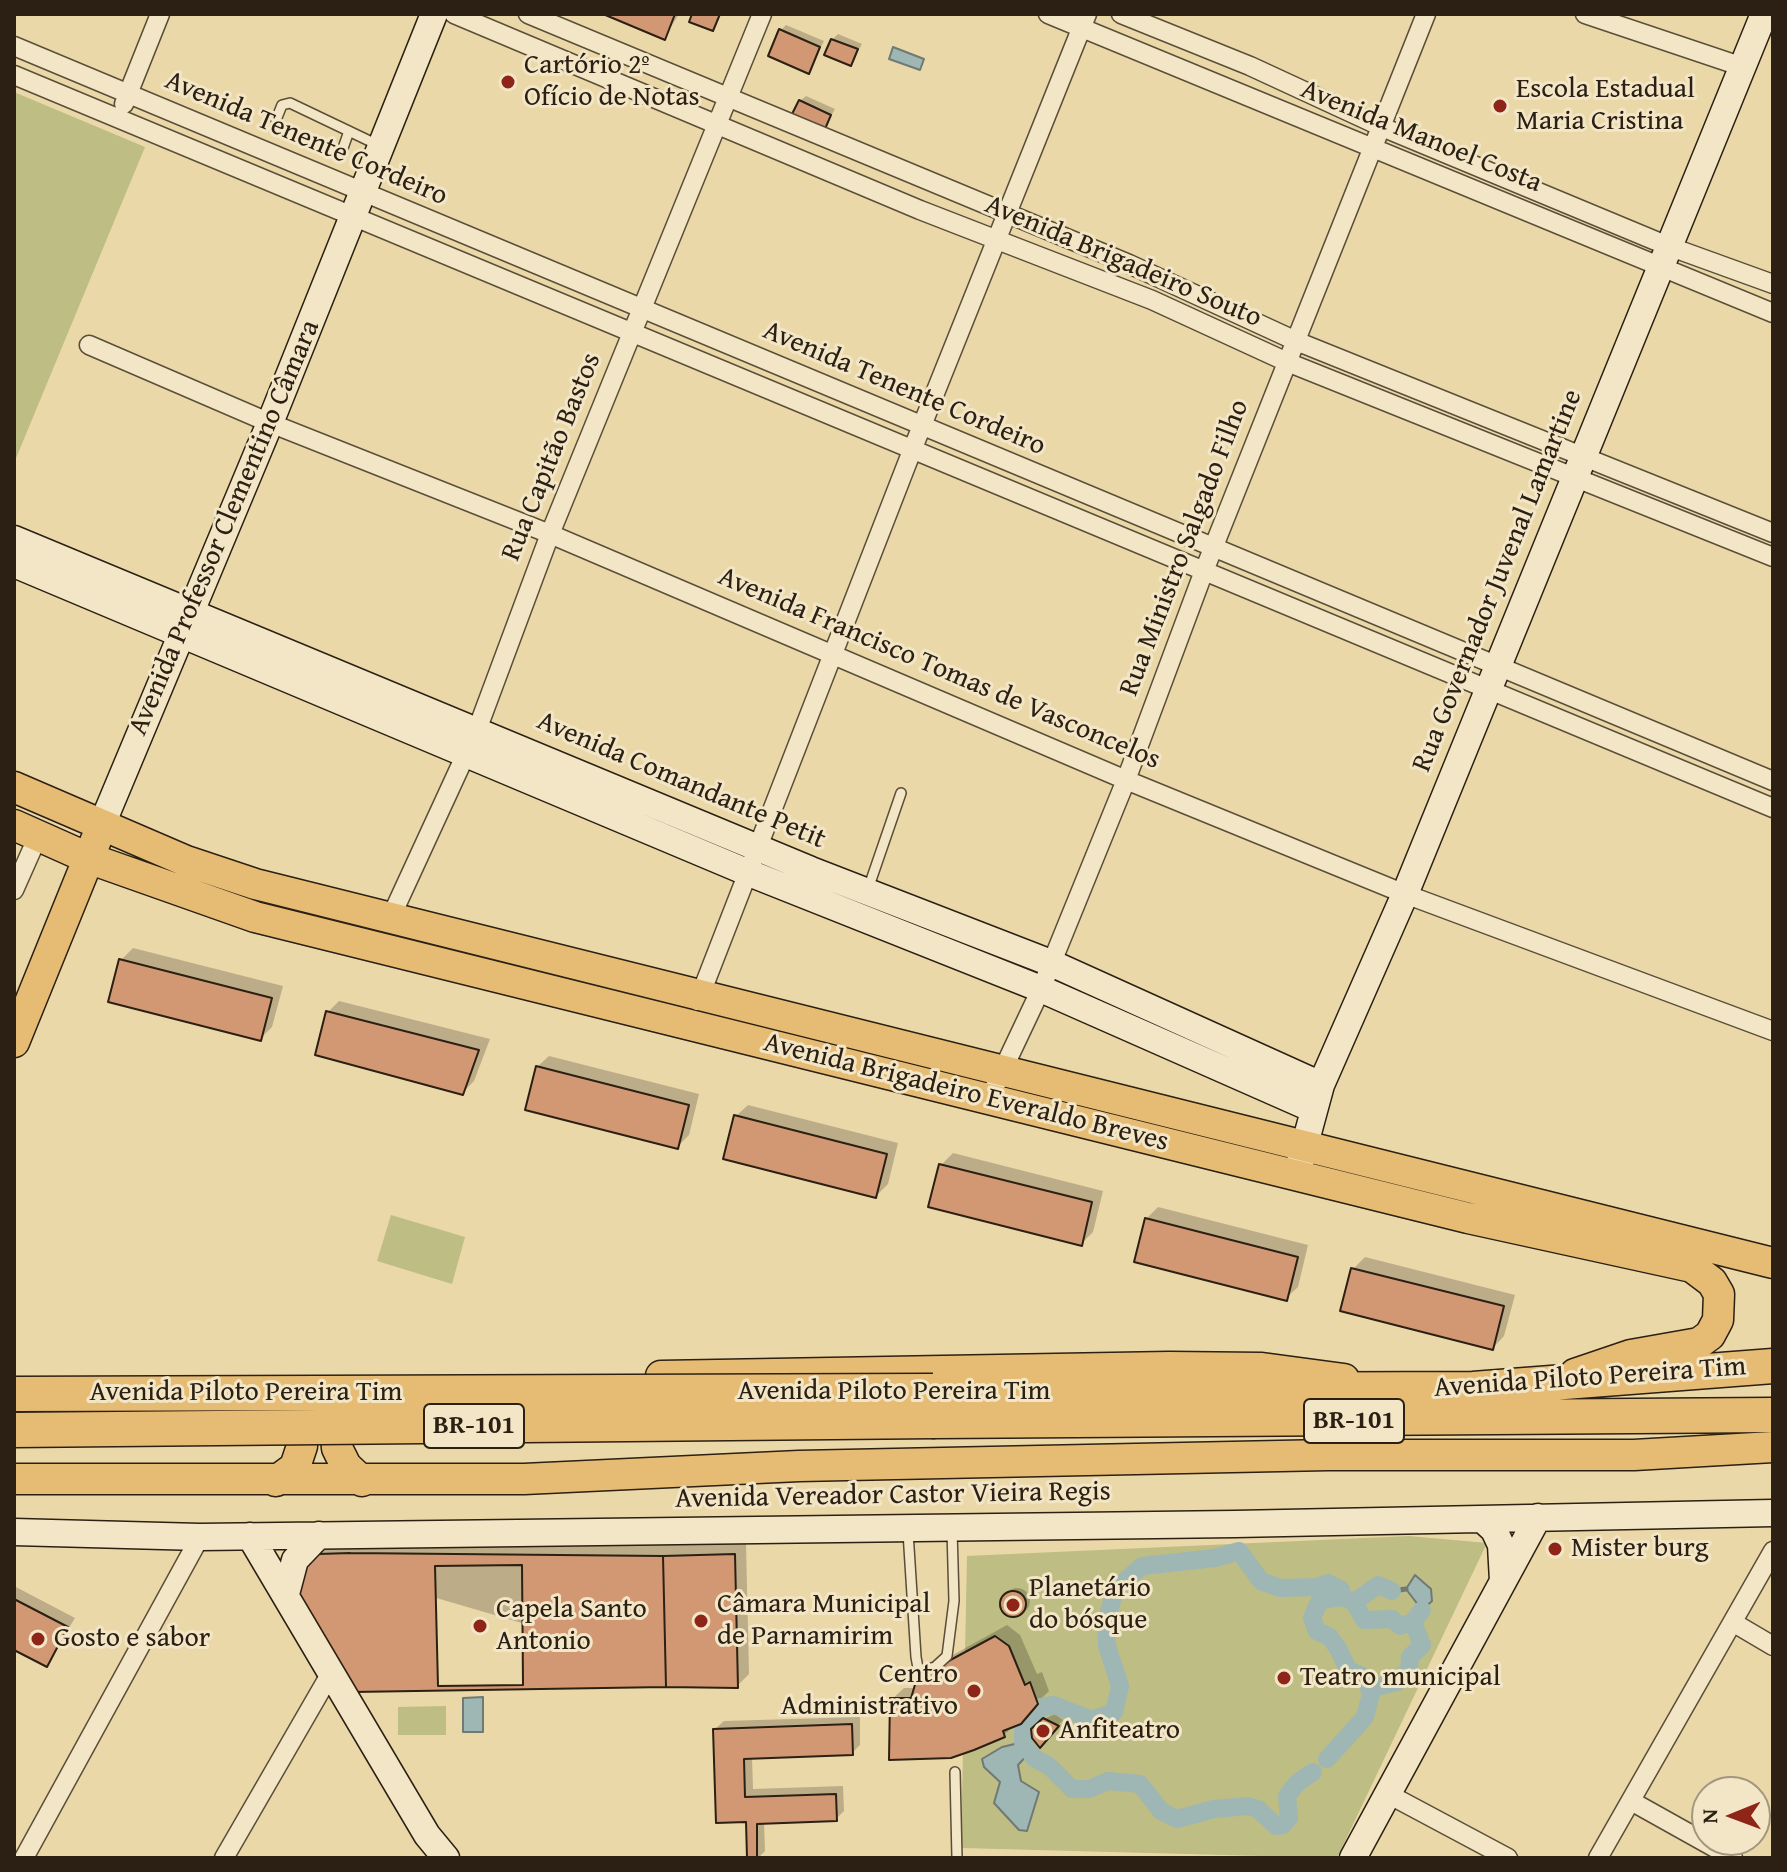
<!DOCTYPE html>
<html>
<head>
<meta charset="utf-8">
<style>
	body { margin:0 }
	#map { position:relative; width:1787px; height:1872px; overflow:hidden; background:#ebd8a9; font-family:"Gentium Book Plus",serif }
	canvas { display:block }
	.frame { position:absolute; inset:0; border:16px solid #2b2013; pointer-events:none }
	.north { position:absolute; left:1691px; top:1776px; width:80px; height:80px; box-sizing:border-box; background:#f2e6c7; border:2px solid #a2977f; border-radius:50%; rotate:269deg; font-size:22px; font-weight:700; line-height:32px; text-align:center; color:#2b2013 }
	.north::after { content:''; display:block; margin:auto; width:28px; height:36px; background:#8f2418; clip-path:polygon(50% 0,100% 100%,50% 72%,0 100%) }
</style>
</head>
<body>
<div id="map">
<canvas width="1787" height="1872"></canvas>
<div class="frame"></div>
<div class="north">N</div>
</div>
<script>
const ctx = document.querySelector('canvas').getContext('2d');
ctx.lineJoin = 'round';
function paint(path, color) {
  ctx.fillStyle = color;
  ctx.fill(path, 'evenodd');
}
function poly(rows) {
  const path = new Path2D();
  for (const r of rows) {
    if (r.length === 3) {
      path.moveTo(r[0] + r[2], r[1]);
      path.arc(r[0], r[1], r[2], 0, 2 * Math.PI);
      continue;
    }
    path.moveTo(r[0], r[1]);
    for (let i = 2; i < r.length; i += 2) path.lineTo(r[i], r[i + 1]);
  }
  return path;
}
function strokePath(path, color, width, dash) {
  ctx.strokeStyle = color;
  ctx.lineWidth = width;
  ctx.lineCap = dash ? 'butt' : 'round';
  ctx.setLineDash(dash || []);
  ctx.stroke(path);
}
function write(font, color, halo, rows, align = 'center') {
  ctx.font = font + ' "Gentium Book Plus",serif';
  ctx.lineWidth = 6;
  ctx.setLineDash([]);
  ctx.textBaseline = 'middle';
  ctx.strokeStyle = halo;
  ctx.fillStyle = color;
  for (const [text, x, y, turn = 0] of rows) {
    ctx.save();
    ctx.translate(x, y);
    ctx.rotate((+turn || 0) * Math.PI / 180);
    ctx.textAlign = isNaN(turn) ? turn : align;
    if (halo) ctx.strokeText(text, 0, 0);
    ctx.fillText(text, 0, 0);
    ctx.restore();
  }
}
paint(poly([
	[14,92,145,147,14,463],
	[391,1215,465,1237,452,1284,377,1261],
	[1409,1536,1487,1543,1337,1858,961,1848,967,1556],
	[446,1706,446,1735,398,1735,398,1707]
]), '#bdbd84');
const water = poly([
	[893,47,924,59,920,70,889,59,893,47],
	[1415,1575,1431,1589,1432,1601,1422,1610,1406,1589,1415,1575],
	[483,1697,483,1732,463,1732,463,1698,483,1697],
	[1023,1742,1030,1752,1018,1765,1021,1781,1039,1792,1027,1831,1019,1830,994,1803,1000,1782,984,1767,982,1759,1002,1747,1023,1742]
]);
paint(water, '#9eb6b4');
strokePath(water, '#707a74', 2);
paint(poly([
	[608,14,679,14,664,38],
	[786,25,824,41,809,71,780,31],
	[838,34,862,44,851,64,832,40],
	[806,96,835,109,825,127,800,101],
	[133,948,283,986,272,1027,260,1039,121,960],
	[339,1001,490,1039,474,1081,462,1093,328,1012],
	[549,1056,699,1094,689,1135,677,1147,537,1067],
	[748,1105,898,1143,888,1184,876,1196,736,1116],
	[953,1153,1103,1191,1093,1232,1081,1244,941,1165],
	[1158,1207,1308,1245,1298,1287,1286,1298,1146,1219],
	[1365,1257,1515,1295,1504,1336,1493,1348,1353,1269],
	[746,1543,749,1674,737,1686,310,1561,331,1544],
	[14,1586,75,1618,46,1665,14,1648],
	[1017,1601,13],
	[1007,1625,1020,1635,1037,1674,1042,1672,1049,1691,1004,1735,892,1699,904,1688,917,1688,931,1667],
	[1055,1714,1063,1720,1040,1745,1040,1721],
	[860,1717,860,1745,852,1753,752,1757,753,1789,843,1786,844,1811,836,1819,764,1822,765,1851,758,1858,749,1858,748,1820,715,1729,724,1721]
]), '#0003');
strokePath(poly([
	[1392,1591,1406,1589]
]), '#707a74', 5);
strokePath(poly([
	[1354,1602,1364,1620,1392,1619,1400,1626,1413,1622,1422,1610],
	[1369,1689,1397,1682,1409,1670,1410,1657,1422,1645,1413,1622],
	[1327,1759,1365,1717,1371,1694,1367,1678,1348,1670,1339,1650,1330,1637,1317,1631,1312,1618,1320,1600,1342,1597,1354,1602,1378,1585,1392,1591],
	[1313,1772,1297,1783,1287,1796,1289,1818,1283,1825,1276,1826,1258,1809,1248,1806,1214,1809,1177,1819,1161,1811,1140,1784,1108,1781,1089,1789,1072,1789,1049,1766,1034,1758,1023,1742,1023,1730,1041,1707,1054,1705,1092,1720,1114,1712,1120,1686,1107,1646,1106,1623,1115,1590,1142,1566,1215,1558,1239,1551,1261,1581,1280,1588,1317,1587,1328,1583,1341,1590,1342,1597]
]), '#9eb6b4', 18);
const building = poly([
	[603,14,675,14,665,40,603,14],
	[692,14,720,14,713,31,689,22,692,14],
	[779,29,820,47,809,74,768,56,779,29],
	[831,39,858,49,851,66,824,55,831,39],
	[799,100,831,115,825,129,792,114,799,100],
	[119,959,272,998,261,1041,108,1002,119,959],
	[326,1011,479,1050,463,1095,315,1055,326,1011],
	[536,1066,689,1105,678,1149,525,1110,536,1066],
	[734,1115,887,1154,876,1198,723,1159,734,1115],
	[939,1164,1092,1202,1082,1246,928,1207,939,1164],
	[1145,1218,1298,1257,1287,1301,1134,1262,1145,1218],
	[1351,1268,1504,1306,1493,1350,1340,1311,1351,1268],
	[350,1553,663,1556,666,1687,353,1692,294,1589,304,1562,318,1554,350,1553],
	[735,1554,738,1688,666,1687,663,1556,735,1554],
	[522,1565,523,1685,438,1686,435,1566,522,1565],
	[1013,1604,13],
	[14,1599,68,1627,47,1667,14,1650,14,1599],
	[995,1636,1009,1646,1025,1685,1030,1682,1038,1704,1021,1724,1003,1731,1005,1737,974,1750,951,1758,889,1760,890,1698,911,1698,917,1678,995,1636],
	[1043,1718,1059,1726,1040,1748,1032,1738,1031,1729,1043,1718],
	[852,1724,853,1755,744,1759,745,1797,836,1794,837,1821,757,1824,757,1858,747,1858,746,1822,716,1823,713,1729,852,1724]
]);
paint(building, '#d19873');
strokePath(building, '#2b2013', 2);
const lane = poly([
	[349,131,342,151,335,153,280,130,276,120,282,105,290,103,378,145],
	[868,889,901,793],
	[908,1532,916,1657,918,1668,923,1670,935,1667,947,1656,954,1601,952,1530],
	[955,1772,957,1858]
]);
const street = poly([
	[454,14,920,210,1152,300,1287,362,1773,557],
	[528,14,1129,264,1296,341,1773,533],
	[1048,14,1773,313],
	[1121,14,1250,66,1382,127,1668,246,1773,284],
	[1585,14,1743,67],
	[14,46,1773,781],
	[14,75,1773,808],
	[124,104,160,14],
	[89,345,270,423,550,534,1126,780,1405,894,1773,1031],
	[14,890,38,836],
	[390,919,477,730,550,534,762,14],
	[698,1001,913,448,1087,14],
	[989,1099,1041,989,1126,780,1204,571,1426,14],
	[1734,1623,1773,1646],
	[1388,1794,1508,1858],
	[1631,1801,1733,1858],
	[24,1858,200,1537],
	[224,1858,332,1671],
	[1598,1858,1773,1551]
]);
const secondary = poly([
	[14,539,811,870,1051,963,1321,1085],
	[14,564,749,873,1041,989,1313,1109],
	[103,822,270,423,434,14],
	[1299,1166,1321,1085,1405,894,1764,14],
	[1482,1519,1494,1530,1501,1545,1503,1581],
	[14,1532,200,1537,1235,1524,1773,1513],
	[250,1536,427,1835,446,1858],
	[286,1594,295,1560,319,1535],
	[1353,1858,1538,1517]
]);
const primary = poly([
	[14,787,186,861,255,884,1773,1263],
	[14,825,88,858,255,917,1468,1218,1692,1267,1712,1282,1719,1294,1718,1320,1710,1335,1699,1343,1631,1355,1575,1374],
	[14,1042,96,840],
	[661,1376,1169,1367,1262,1368,1344,1379],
	[339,1405,334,1413,337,1448,346,1466,362,1481],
	[14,1479,524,1479,799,1466,1328,1455,1634,1455,1773,1447],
	[276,1481,295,1467,302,1446,298,1406]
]);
const highway = poly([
	[933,1391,1473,1389,1773,1366],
	[935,1421,1773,1415]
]);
strokePath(lane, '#5b4e38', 12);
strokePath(street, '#5b4e38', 21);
strokePath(secondary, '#2b2013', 29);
strokePath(primary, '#2b2013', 33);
strokePath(highway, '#2b2013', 37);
strokePath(lane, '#f2e6c7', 9);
strokePath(street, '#f2e6c7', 18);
strokePath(secondary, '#f2e6c7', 26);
strokePath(primary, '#e6bc74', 30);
strokePath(highway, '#e6bc74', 34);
const highwayBridge = poly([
	[14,1394,933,1391],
	[14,1430,935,1421]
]);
strokePath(highwayBridge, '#2b2013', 37, []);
strokePath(highwayBridge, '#e6bc74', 34);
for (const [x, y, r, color] of [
	[508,82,8,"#8f2418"],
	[1500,106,8,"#8f2418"],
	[1555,1549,8,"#8f2418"],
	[1013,1605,8,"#8f2418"],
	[701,1621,8,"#8f2418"],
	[480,1626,8,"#8f2418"],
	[38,1639,8,"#8f2418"],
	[1284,1678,8,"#8f2418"],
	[974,1691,8,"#8f2418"],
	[1043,1731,8,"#8f2418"]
]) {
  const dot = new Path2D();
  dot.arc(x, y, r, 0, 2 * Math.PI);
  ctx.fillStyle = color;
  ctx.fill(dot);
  strokePath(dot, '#f2e6c7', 3);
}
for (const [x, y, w] of [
	[1354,1421,100],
	[474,1426,100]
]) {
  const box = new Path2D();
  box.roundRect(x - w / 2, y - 22, w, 44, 6);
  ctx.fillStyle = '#f2e6c7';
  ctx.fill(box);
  strokePath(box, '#2b2013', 2);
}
write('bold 26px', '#2b2013', null, [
	["BR-101",1354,1421],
	["BR-101",474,1426]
]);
write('28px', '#2b2013', '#f2e6c7', [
	["Cartório 2º",524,66],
	["Ofício de Notas",524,98],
	["Escola Estadual",1516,90],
	["Maria Cristina",1516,122],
	["Mister burg",1571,1549],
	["Planetário",1029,1589],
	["do bósque",1029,1621],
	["Câmara Municipal",717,1605],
	["de Parnamirim",717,1637],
	["Capela Santo",496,1610],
	["Antonio",496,1642],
	["Gosto e sabor",54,1639],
	["Centro",958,1675,"right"],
	["Administrativo",958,1707,"right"],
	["Teatro municipal",1300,1678],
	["Anfiteatro",1059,1731]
], 'left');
write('28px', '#2b2013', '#f2e6c7', [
	["Avenida Manoel Costa",1421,137,22],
	["Avenida Tenente Cordeiro",306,139,23],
	["Avenida Brigadeiro Souto",1123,262,23],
	["Avenida Tenente Cordeiro",904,389,23],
	["Rua Capitão Bastos",552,457,-68],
	["Avenida Professor Clementino Câmara",225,528,-67],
	["Rua Ministro Salgado Filho",1185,548,-69],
	["Rua Governador Juvenal Lamartine",1498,581,-68],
	["Avenida Francisco Tomas de Vasconcelos",939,669,23],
	["Avenida Comandante Petit",681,781,23],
	["Avenida Brigadeiro Everaldo Breves",966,1093,14],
	["Avenida Piloto Pereira Tim",1590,1378,-4],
	["Avenida Piloto Pereira Tim",894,1392],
	["Avenida Piloto Pereira Tim",246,1393],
	["Avenida Vereador Castor Vieira Regis",893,1496,-1]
]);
</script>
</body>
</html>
